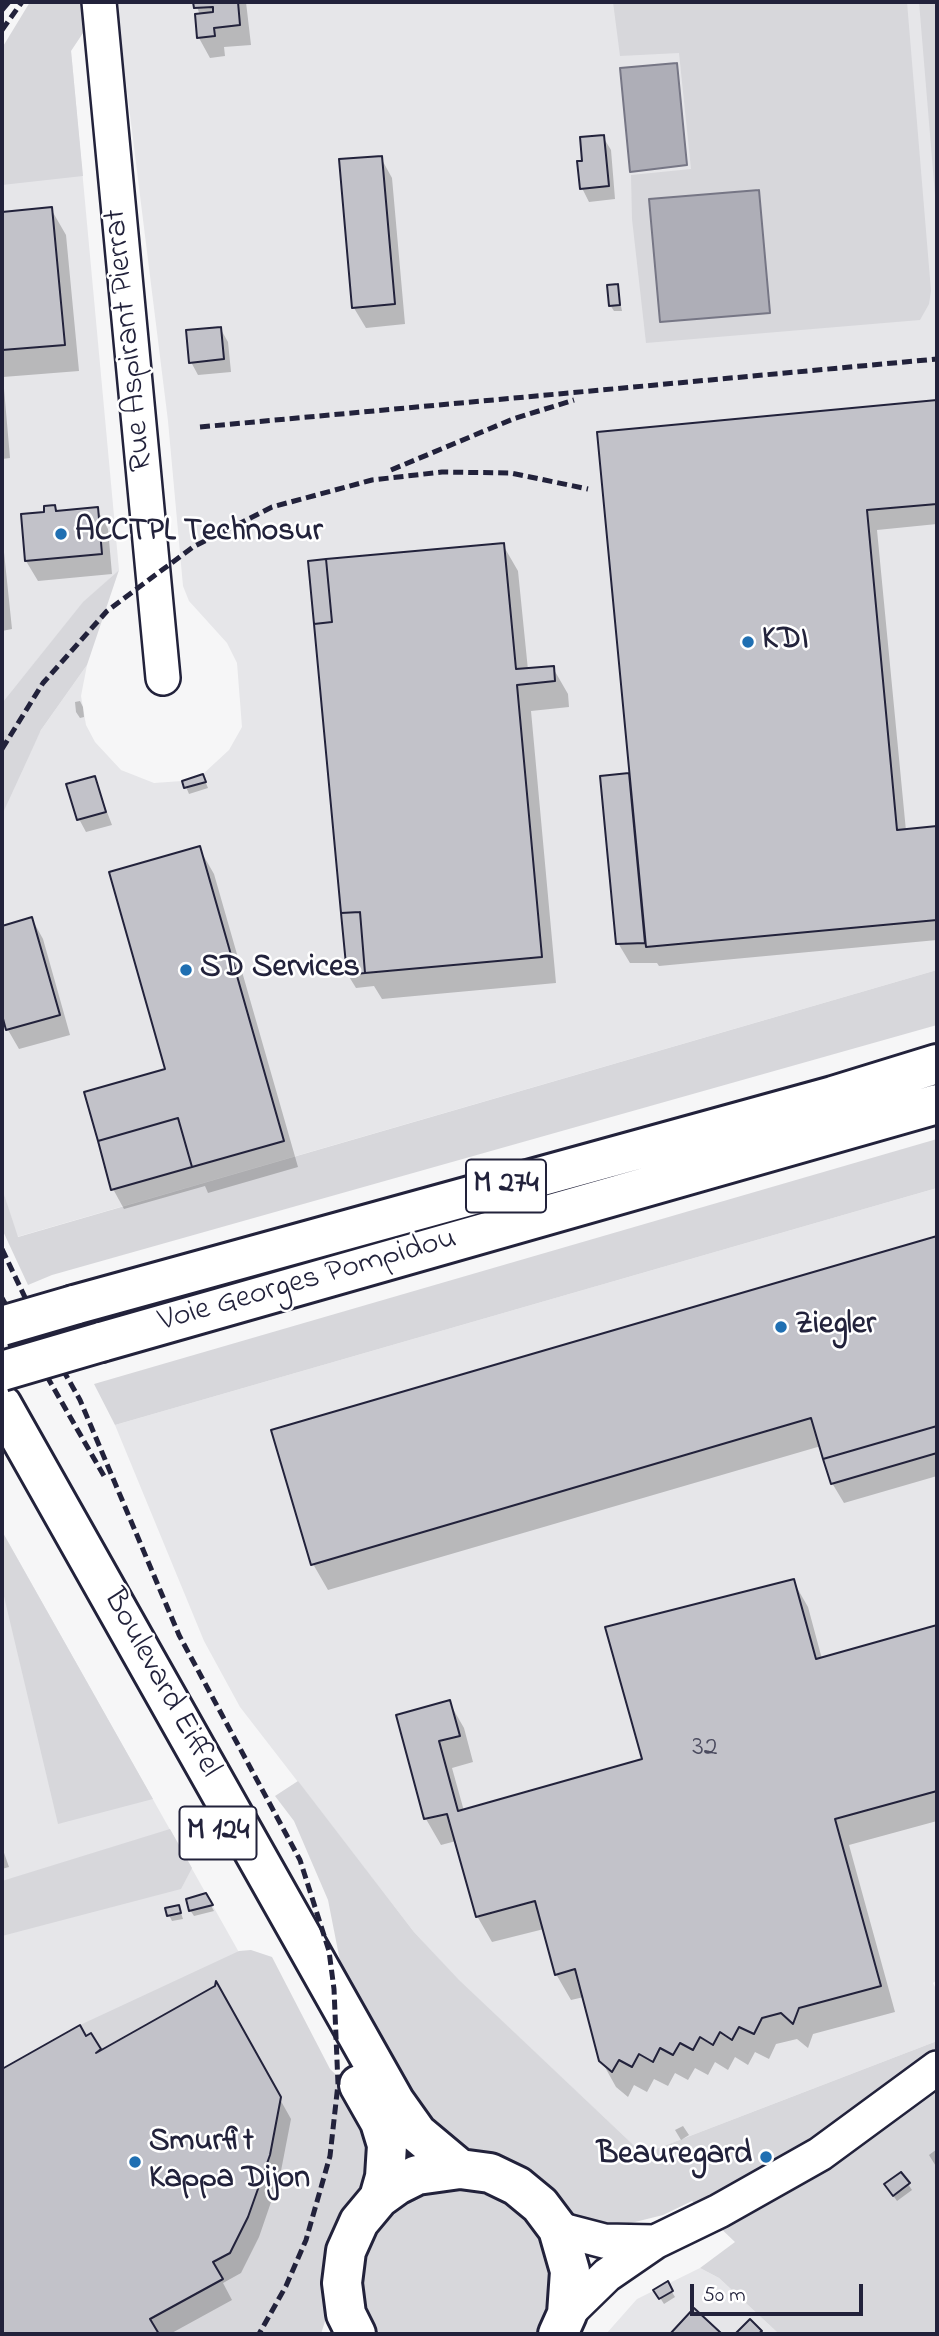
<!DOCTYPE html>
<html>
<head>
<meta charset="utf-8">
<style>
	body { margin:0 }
	#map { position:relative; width:939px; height:2336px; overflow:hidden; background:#f6f6f7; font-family:"Indie Flower",sans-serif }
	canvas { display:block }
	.frame { position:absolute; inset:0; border:4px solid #22223b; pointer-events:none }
	.scale { position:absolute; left:690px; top:2284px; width:173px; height:32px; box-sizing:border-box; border:4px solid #22223b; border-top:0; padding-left:9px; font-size:21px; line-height:24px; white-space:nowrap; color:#22223b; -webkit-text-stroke:5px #fff; paint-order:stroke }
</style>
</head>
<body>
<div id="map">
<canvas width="939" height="2336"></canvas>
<div class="frame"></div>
<div class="scale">50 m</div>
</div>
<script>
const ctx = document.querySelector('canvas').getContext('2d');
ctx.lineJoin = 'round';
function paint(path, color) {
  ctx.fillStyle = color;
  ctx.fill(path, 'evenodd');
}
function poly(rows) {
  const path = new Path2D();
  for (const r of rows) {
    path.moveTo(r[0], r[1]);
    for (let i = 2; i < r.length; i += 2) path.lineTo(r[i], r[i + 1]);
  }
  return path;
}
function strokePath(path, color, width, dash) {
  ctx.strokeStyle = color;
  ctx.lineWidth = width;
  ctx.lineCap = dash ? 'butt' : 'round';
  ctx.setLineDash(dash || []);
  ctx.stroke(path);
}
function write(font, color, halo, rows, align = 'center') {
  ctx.font = font + ' "Indie Flower",sans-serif';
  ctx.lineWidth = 5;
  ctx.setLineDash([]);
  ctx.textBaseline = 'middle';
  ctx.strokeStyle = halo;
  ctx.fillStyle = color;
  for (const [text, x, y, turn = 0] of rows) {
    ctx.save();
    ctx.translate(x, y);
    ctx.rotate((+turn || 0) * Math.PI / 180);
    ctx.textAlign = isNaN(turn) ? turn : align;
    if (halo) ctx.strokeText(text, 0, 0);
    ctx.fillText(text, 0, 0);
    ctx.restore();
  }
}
paint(poly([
	[116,2,937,2,937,970,17,1237,2,1188,2,815,20,771,41,730,87,665,81,696,86,725,95,742,121,770,154,783,182,781,203,774,229,750,242,727,237,663,227,643,189,601,183,586,168,421],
	[71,50,119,570,83,603,2,703,2,110],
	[937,1188,937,1980,933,1983,937,1991,937,2041,643,2154,458,1980,414,1932,240,1707,204,1641,115,1425],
	[2,1531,317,2091,237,2327,231,2334,2,2334],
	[700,2268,719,2278,779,2334,606,2334,637,2299]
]), '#e6e6e9');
paint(poly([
	[30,2,83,2,85,30,71,51,83,176,2,185,2,48],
	[613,2,907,2,931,291,929,304,920,320,646,343,632,219,631,175,691,169,679,53,620,56],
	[919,2,937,2,937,219],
	[119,570,87,665,41,730,2,815,2,703,83,602],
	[937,970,937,1025,52,1275,28,1285,2,1229,2,1188,18,1237],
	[937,1139,937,1188,115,1425,94,1384],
	[2,1531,3,1533,153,1799,58,1824,2,1588],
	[298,1781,414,1932,459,1980,643,2154,937,2041,937,2334,779,2334,719,2278,700,2268,735,2242,692,2201,663,2215,627,2224,596,2227,577,2221,546,2184,520,2167,465,2151,432,2131,340,1961,328,1900,294,1821,275,1796],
	[170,1829,192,1868,181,1889,2,1936,2,1881],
	[251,1950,272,1957,330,2069,357,2095,376,2160,321,2334,159,2334,150,2319,222,2279,213,2262,230,2253,248,2217,274,2139,281,2097,216,1981,215,1986,96,2053,101,2048,92,2033,86,2036,80,2025,239,1951],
	[449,2186,479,2188,510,2201,533,2223,549,2252,553,2285,547,2317,536,2334,380,2334,371,2321,363,2292,365,2261,376,2233,394,2210,420,2194]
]), '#d7d7db');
const water = poly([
	[677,63,687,165,630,172,620,68,677,63],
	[759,190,770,313,660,322,649,199,759,190]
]);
paint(water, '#aeaeb7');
strokePath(water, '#767685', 2);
paint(poly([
	[195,2,246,2,251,45,224,47,225,56,210,58,199,38,200,15],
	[603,137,611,150,615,199,589,202,582,188,584,163],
	[381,158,392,178,405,324,366,328,354,308],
	[51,209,66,235,79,371,3,377,10,458,2,459,2,213],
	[617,286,622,311,614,311,610,305],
	[220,328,228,342,231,372,198,375,191,362],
	[937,402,937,524,877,530,906,831,937,828,937,940,659,966,657,963,630,963,618,943,602,777,631,775,599,434],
	[54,506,58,512,97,509,108,529,112,574,38,581,26,561,46,513],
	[2,533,12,629,2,631],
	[503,545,518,571,528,670,553,668,568,694,569,707,531,711,556,983,382,999,374,986,356,988,348,975],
	[80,701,83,707,84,717,80,718,76,712,75,702],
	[203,776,208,788,189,794,184,782],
	[94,778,112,825,86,832,79,819],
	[199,848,214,874,298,1167,208,1193,205,1186,124,1209,113,1189,167,1070],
	[32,919,43,939,70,1035,19,1049,8,1030,2,1008,2,928],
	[937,1237,937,1476,844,1503,832,1483,821,1446,328,1590,313,1564,274,1431],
	[793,1581,808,1607,822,1659,937,1627,937,1821,849,1845,895,2012,813,2034,808,2048,797,2039,776,2044,769,2059,755,2052,748,2065,735,2057,728,2070,715,2062,708,2075,695,2068,688,2080,675,2073,668,2086,654,2079,647,2092,634,2085,628,2097,616,2087,601,2060,584,1997,571,2000,556,1974,544,1929,492,1942,477,1916,456,1841,441,1845,426,1819,398,1716,449,1702,464,1728,473,1762,452,1768,464,1811,644,1760],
	[2,1847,9,1867,2,1869],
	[205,1895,214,1911,194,1916,190,1910],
	[179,1907,183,1919,172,1921,169,1915],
	[217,1987,291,2119,280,2176,259,2237,241,2273,223,2283,232,2300,170,2334,2,2334,2,2071,79,2027,85,2038,91,2035,101,2052],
	[683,2126,689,2135,681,2140,675,2130],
	[937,2149,937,2168,929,2155],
	[908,2184,912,2190,897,2201,890,2191],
	[667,2284,675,2297,664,2304,655,2290]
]), '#0003');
const building = poly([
	[193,2,238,2,240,25,214,28,215,36,197,38,195,14,213,12,213,7,194,8,193,2],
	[604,135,609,186,580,189,577,161,582,161,580,137,604,135],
	[382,156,395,304,352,308,339,159,382,156],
	[52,207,65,345,2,350,2,212,52,207],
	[618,284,620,305,609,306,607,285,618,284],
	[221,327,224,359,189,363,186,330,221,327],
	[937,400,937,504,867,510,897,830,937,826,937,920,646,947,597,432,937,400],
	[55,505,56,511,98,507,102,554,25,561,21,514,44,512,44,506,55,505],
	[504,543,516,669,554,666,555,681,517,685,542,957,365,973,360,912,341,913,314,624,332,622,326,559,504,543],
	[326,559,332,622,314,624,308,561,326,559],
	[629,773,645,943,616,944,600,776,629,773],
	[203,774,206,782,184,788,182,781,203,774],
	[95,776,106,812,77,820,66,784,95,776],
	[200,846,284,1141,192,1167,178,1118,98,1141,84,1092,165,1069,109,872,200,846],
	[360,912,365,973,347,975,341,913,360,912],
	[32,917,60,1015,6,1030,2,1015,2,926,32,917],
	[178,1118,192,1167,111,1190,98,1141,178,1118],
	[937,1236,937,1426,823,1459,811,1418,311,1565,271,1430,937,1236],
	[937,1426,937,1453,831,1484,823,1459,937,1426],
	[794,1579,816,1659,937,1625,937,1791,835,1819,881,1986,799,2008,793,2024,781,2013,762,2018,754,2034,739,2027,732,2040,720,2032,713,2045,700,2037,693,2050,680,2043,673,2055,660,2048,653,2062,639,2054,632,2067,619,2060,612,2072,599,2061,575,1969,555,1975,535,1901,476,1917,447,1814,424,1819,396,1715,450,1700,460,1736,439,1741,458,1811,642,1759,605,1627,794,1579],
	[206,1893,213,1905,189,1911,186,1899,206,1893],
	[179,1905,181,1913,167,1916,165,1908,179,1905],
	[216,1981,281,2097,270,2155,248,2217,230,2253,213,2262,223,2279,150,2319,159,2334,2,2334,2,2069,80,2025,86,2036,91,2033,101,2049,96,2053,215,1986,216,1981],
	[901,2172,910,2183,893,2196,884,2184,901,2172],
	[668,2281,673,2291,659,2299,653,2290,668,2281],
	[694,2308,722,2334,670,2334,694,2308],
	[750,2319,762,2331,758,2334,735,2334,750,2319]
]);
paint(building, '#c2c2c9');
strokePath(building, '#22223b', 2);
const minor = poly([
	[99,2,163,678],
	[558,2229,604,2241,655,2242],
	[567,2314,607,2275,655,2242,719,2211,820,2154,937,2068]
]);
const major = poly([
	[2,1405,395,2102,417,2133,460,2169],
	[359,2085,380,2122,387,2145,385,2177,379,2198],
	[356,2334,346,2314,342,2283,346,2251,359,2222,379,2198,397,2185,417,2175,460,2169,490,2173,517,2186,540,2205,558,2229,570,2271,567,2314,558,2334]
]);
const highway = poly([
	[74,1305,833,1096,937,1064],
	[101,1342,937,1104]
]);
strokePath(minor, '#22223b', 38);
strokePath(major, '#22223b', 44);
strokePath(highway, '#22223b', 44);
strokePath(minor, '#fff', 33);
strokePath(major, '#fff', 38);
strokePath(highway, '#fff', 38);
strokePath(poly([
	[2,10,9,2],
	[2,30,22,2],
	[200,427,937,359],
	[391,470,513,419,574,400],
	[2,749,43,683,107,611,193,547,272,507,372,480,442,472,511,473,588,489],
	[2,1249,40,1329,80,1400,179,1635,300,1860,329,1951,334,1989,338,2084,330,2156,306,2240,286,2286,259,2334],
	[2,1298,104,1476]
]), '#22223b', 5, [10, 5]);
const highwayBridge = poly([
	[2,1326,74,1305],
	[2,1371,101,1342]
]);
strokePath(highwayBridge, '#22223b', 44, []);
strokePath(highwayBridge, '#fff', 38);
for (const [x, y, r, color] of [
	[61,534,7,"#1f6fb2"],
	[748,642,7,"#1f6fb2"],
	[186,970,7,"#1f6fb2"],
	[781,1327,7,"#1f6fb2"],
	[766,2157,7,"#1f6fb2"],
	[135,2162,7,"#1f6fb2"]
]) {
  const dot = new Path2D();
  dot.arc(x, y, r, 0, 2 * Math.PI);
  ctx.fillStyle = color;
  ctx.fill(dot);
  strokePath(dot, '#fff', 2.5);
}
write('28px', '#4a4a5e', null, [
	["32",705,1749]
]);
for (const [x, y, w] of [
	[506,1186,80],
	[218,1833,77]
]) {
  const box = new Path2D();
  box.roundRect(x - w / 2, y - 26.5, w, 53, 5);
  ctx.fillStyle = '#fff';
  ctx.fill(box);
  strokePath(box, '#22223b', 2);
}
write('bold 30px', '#22223b', null, [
	["M 274",506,1186],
	["M 124",218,1833]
]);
write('32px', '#22223b', '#fff', [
	["Rue Aspirant Pierrat",131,340,-96],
	["Voie Georges Pompidou",308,1282,-16],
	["Boulevard Eiffel",160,1684,61]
]);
write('bold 32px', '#22223b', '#fff', [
	["ACCTPL Technosur",75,534],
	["KDI",762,642],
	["SD Services",200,970],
	["Ziegler",795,1327],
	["Smurfit",149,2144],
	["Kappa Dijon",149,2181],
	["Beauregard",752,2157,"right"]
], 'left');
</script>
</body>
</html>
